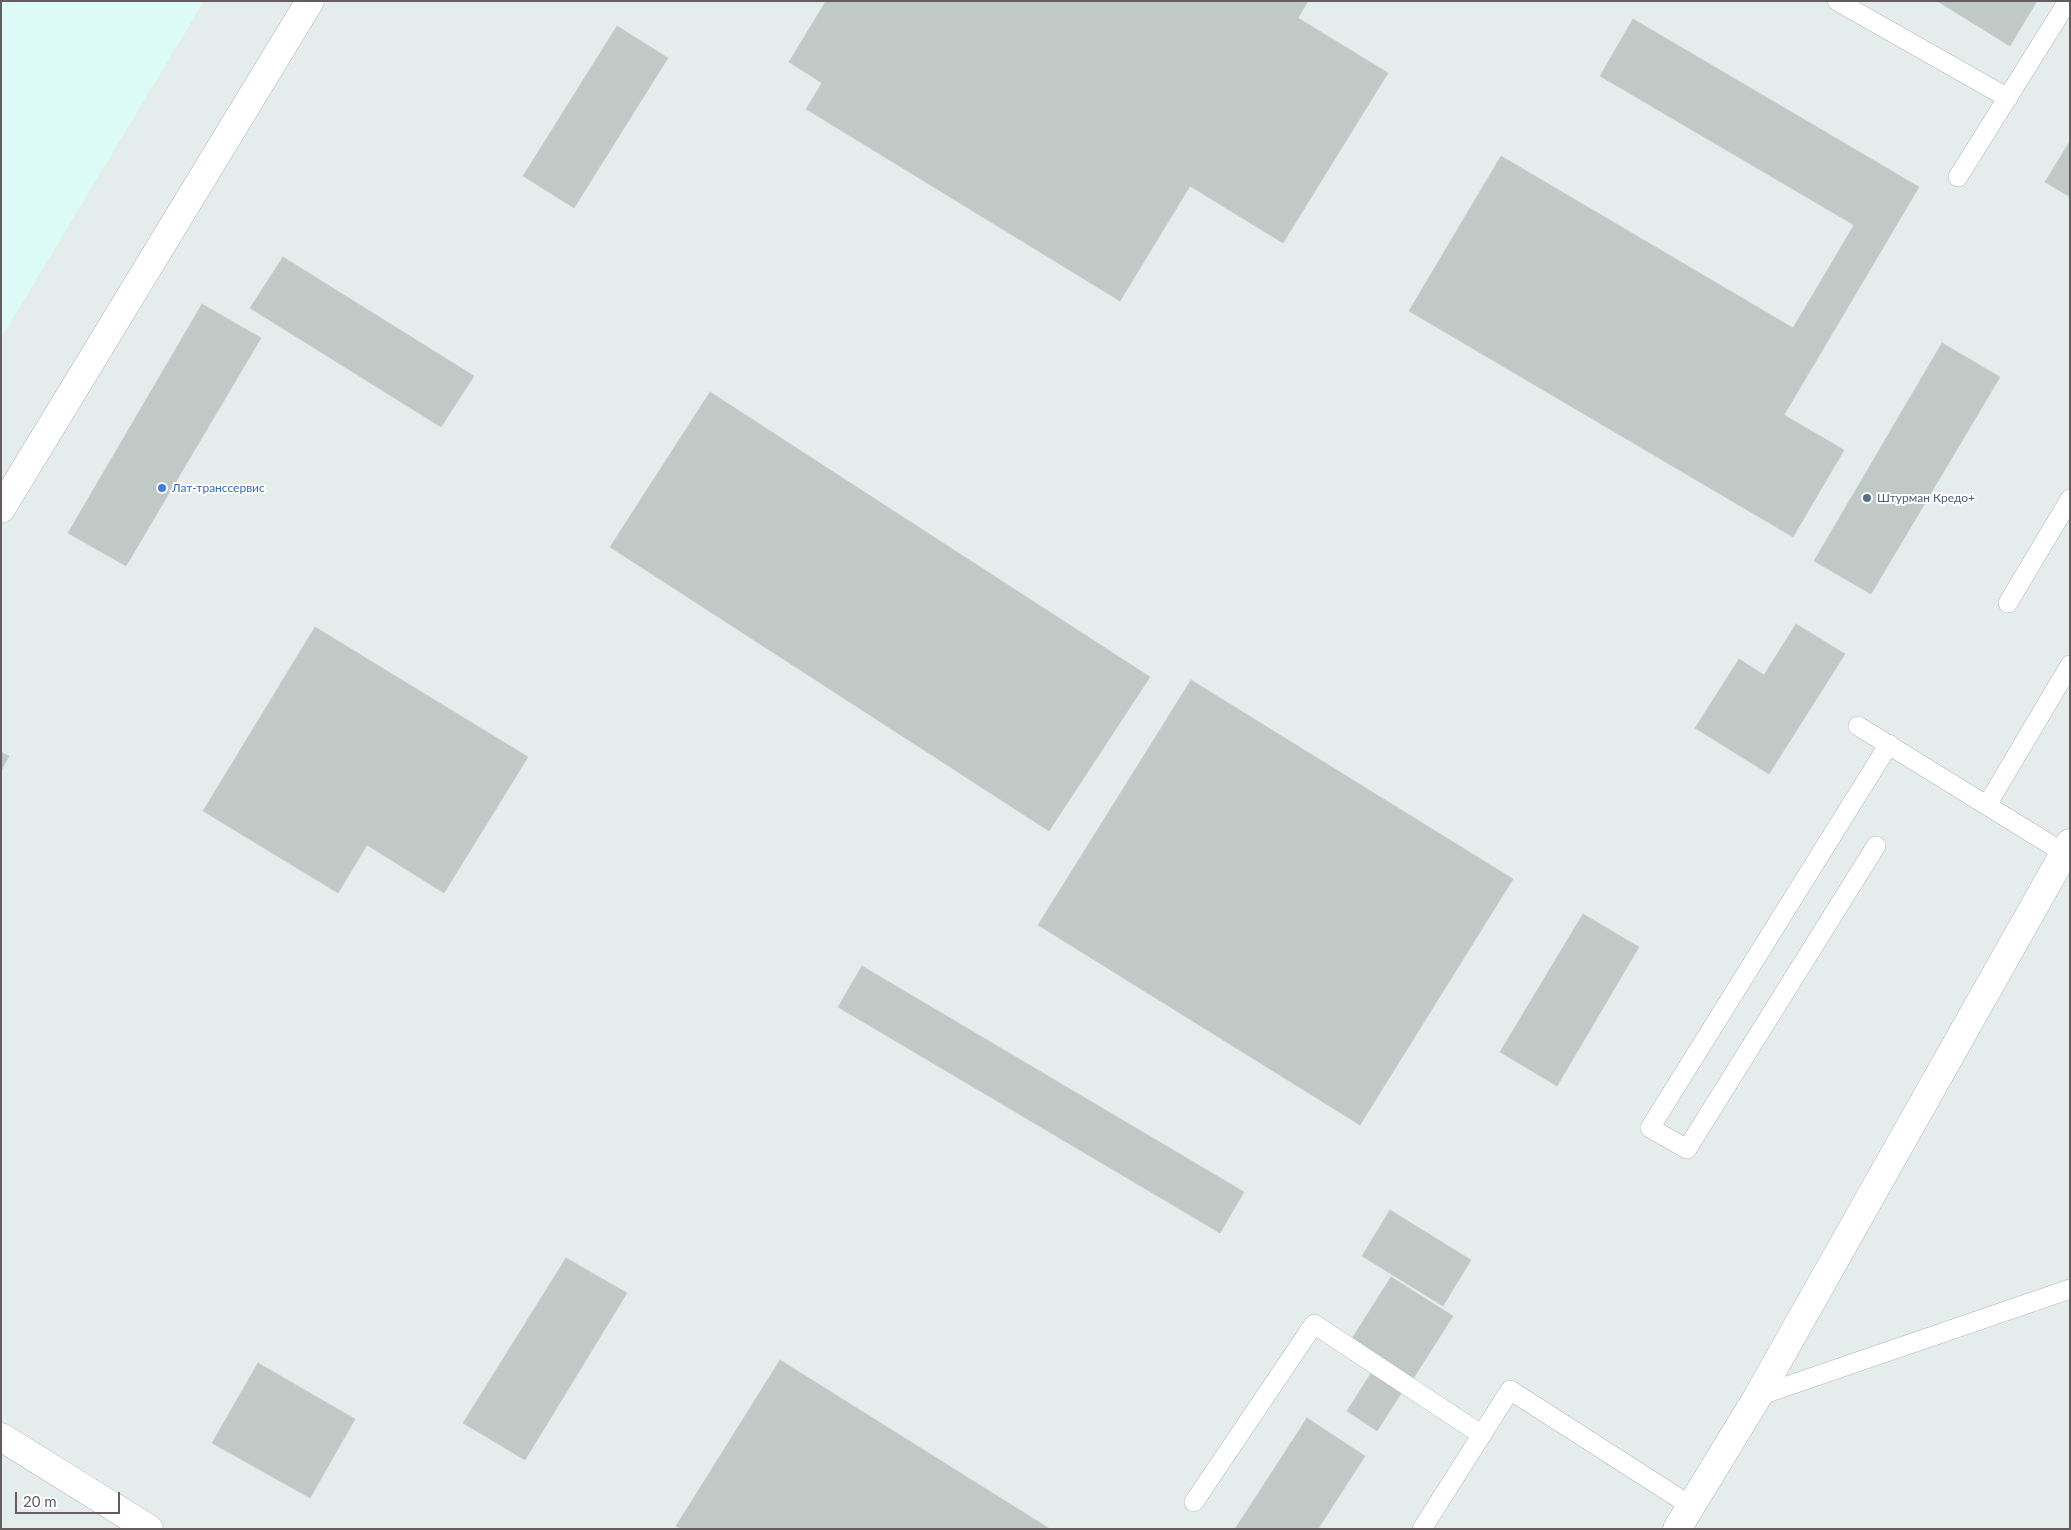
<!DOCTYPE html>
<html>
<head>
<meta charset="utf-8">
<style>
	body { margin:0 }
	#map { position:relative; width:2071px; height:1530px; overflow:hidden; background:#e4edec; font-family:Lato,sans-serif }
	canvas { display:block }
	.frame { position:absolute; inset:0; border:2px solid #645c5f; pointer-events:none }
	.scale { position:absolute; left:15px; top:1492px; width:105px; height:22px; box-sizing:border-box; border:2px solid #645c5f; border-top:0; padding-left:6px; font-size:15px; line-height:18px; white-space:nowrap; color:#645c5f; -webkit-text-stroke:4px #fff; paint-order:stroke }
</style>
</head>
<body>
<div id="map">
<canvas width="2071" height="1530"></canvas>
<div class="frame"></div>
<div class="scale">20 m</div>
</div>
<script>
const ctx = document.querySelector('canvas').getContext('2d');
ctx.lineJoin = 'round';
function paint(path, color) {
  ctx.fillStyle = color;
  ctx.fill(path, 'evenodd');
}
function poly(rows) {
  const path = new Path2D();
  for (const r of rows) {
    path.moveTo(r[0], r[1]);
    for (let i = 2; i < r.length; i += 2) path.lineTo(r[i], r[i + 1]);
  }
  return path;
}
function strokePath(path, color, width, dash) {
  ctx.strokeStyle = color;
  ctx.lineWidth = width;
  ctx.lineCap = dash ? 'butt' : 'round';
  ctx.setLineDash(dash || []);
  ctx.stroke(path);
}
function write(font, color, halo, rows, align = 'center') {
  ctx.font = font + ' Lato,sans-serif';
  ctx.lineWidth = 4;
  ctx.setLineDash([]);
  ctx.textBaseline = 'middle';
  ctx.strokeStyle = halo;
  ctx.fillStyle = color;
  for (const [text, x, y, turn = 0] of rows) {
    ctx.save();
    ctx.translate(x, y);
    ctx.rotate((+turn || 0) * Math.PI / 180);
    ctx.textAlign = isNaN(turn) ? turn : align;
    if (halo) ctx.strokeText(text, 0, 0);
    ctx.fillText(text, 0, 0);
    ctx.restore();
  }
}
paint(poly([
	[1,1,204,1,1,338]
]), '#dcfbf7');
const building = poly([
	[826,1,1308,1,1298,18,1388,73,1283,243,1190,186,1120,301,806,109,822,83,789,62,826,1],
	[1937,1,2037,1,2010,46,1937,1],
	[1633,19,1919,187,1784,415,1844,450,1793,537,1409,311,1501,156,1793,328,1854,225,1600,76,1633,19],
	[617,26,668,58,574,208,523,176,617,26],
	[2070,141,2070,197,2045,182,2070,141],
	[283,257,474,376,441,427,250,308,283,257],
	[202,304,261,338,126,566,68,533,202,304],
	[1942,343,2000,377,1871,594,1814,561,1942,343],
	[710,392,1150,677,1049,831,610,547,710,392],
	[1796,624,1845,654,1769,774,1695,728,1739,659,1764,675,1796,624],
	[315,627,528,757,444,893,367,845,338,893,203,811,315,627],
	[1191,680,1513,879,1360,1125,1038,925,1191,680],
	[1,752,9,756,1,771,1,752],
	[1583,914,1639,947,1557,1086,1500,1052,1583,914],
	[862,966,1244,1192,1220,1233,838,1007,862,966],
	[1390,1210,1471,1260,1443,1306,1362,1256,1390,1210],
	[566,1258,627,1293,525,1460,463,1423,566,1258],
	[1391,1277,1453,1316,1413,1379,1351,1340,1391,1277],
	[780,1360,1050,1529,682,1529,676,1526,780,1360],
	[258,1363,355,1419,310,1498,212,1443,258,1363],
	[1371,1373,1402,1392,1377,1431,1347,1411,1371,1373],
	[1307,1418,1365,1456,1318,1529,1235,1529,1307,1418]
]);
paint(building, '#c1c9c7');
strokePath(building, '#c3d2cf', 1);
const service = poly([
	[1837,1,2008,98],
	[1958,177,2068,1],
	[2008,603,2070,499],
	[1858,726,2064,853],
	[1987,805,2070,665],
	[1876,846,1687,1149,1650,1128,1889,744],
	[1758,1396,2070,1289],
	[1194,1502,1314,1324,1482,1435],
	[1422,1529,1510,1390,1691,1506]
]);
const minor = poly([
	[1,509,310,1],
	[1677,1529,1758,1396,2070,843]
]);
const tertiary = poly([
	[1,1437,149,1529]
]);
strokePath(service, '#b8b2b4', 20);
strokePath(minor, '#b8b2b4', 29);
strokePath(tertiary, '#b8b2b4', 29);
strokePath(service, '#fff', 19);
strokePath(minor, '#fff', 28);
strokePath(tertiary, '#fff', 28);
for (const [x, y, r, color] of [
	[162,488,5,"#3f7fe0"],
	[1867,498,5,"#5c6f8a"]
]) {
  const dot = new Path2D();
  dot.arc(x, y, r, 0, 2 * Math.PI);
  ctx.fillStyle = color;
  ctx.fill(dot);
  strokePath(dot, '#fff', 2);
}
write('12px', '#366cbe', '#fff', [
	["Лат-транссервис",172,488]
], 'left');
write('12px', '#4e5e75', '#fff', [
	["Штурман Кредо+",1877,498]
], 'left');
</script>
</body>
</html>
